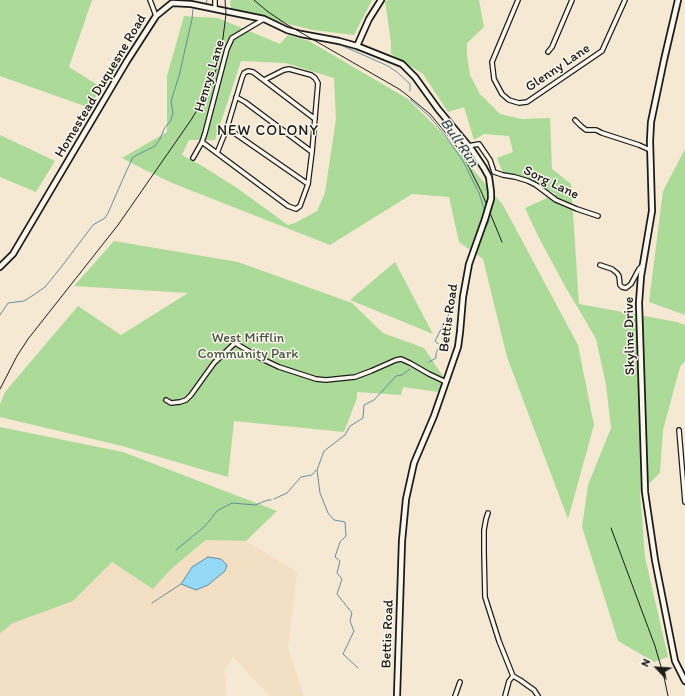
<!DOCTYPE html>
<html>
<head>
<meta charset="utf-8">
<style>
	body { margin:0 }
	#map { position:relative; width:685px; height:696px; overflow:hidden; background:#f6e9d4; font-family:Itim,sans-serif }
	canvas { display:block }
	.north { position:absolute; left:637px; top:648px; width:40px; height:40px; -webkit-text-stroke:3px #fbf7ec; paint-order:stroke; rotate:295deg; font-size:11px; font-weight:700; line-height:16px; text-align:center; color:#1c1c1c }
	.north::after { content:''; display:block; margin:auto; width:14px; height:18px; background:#1c1c1c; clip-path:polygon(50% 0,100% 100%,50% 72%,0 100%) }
</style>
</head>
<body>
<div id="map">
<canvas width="685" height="696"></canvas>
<div class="north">N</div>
</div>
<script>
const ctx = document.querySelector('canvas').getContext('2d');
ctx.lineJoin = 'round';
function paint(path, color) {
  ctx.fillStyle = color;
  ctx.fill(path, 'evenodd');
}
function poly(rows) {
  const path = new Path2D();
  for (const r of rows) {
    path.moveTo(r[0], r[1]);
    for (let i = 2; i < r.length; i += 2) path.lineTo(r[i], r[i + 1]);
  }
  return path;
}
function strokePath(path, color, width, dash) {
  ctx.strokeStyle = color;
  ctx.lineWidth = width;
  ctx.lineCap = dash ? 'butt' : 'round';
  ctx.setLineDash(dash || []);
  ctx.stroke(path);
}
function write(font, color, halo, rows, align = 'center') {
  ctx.font = font + ' Itim,sans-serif';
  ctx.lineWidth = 3;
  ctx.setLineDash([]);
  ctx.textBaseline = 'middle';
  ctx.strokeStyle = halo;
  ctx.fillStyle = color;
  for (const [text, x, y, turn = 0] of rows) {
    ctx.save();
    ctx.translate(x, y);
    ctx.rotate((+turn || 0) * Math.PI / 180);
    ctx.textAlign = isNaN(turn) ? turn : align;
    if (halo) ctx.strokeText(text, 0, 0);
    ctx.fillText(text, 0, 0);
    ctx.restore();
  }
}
paint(poly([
	[207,540,246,541,297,572,288,648,304,696,270,696,233,657,224,670,227,696,0,696,0,633,13,623,73,601,112,562,153,589,170,570]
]), '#f3dfc3');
paint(poly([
	[0,0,92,0,69,67,101,87,90,108,0,76],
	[232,0,372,0,354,35,313,30,231,10,230,1],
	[389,0,479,0,484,27,467,43,467,56,470,75,480,94,500,114,522,119,550,118,552,169,571,184,579,304,677,322,685,325,685,361,680,367,663,430,660,473,640,492,645,557,668,657,654,662,618,641,609,612,582,527,588,485,611,428,606,385,596,339,578,308,566,288,538,236,525,208,556,194,541,186,503,173,497,158,513,152,509,136,484,134,474,140,464,107,448,112,423,74,391,54,391,42,385,1],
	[184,16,218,18,280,44,288,35,309,41,408,99,443,134,503,205,578,345,594,425,568,519,507,357,483,259,459,242,449,197,412,194,330,245,172,183,143,169,122,158,167,132,167,76],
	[241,61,285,63,334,78,336,119,325,193,317,211,295,223,288,225,237,188,199,164,182,155,189,140,215,140],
	[0,135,55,161,36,192,0,177],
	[685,149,685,315,649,302,663,191],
	[114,241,238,262,352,303,383,333,424,348,445,379,439,392,403,387,401,395,357,392,357,398,344,432,234,421,228,477,122,446,0,417,0,404,5,392,78,306,121,335,188,293,74,286],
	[395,262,433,334,350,300],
	[0,427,123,452,277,511,246,541,206,540,170,570,153,589,112,562,73,601,13,623,0,633]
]), '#abda99');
const water = poly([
	[208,557,221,559,227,565,225,571,208,585,196,590,181,584,192,567,208,557]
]);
paint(water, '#95d9f7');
strokePath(water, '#658d9f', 1);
strokePath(poly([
	[207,0,206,4,207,6],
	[336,44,343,46,388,66,397,72,410,84,410,91],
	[411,99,411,100,429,116,445,135,463,161,479,193,485,212],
	[486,227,489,221,488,219],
	[0,315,8,303,24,301,32,296,45,287,62,266,93,225,105,218,108,213,126,172,133,157,155,146,160,139,164,129,171,120,173,113,171,101,179,76,192,19,193,9],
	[429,362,436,358,436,353,440,345,436,342,435,341,452,308],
	[274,499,287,493,301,477,312,475,316,470],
	[176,550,205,526,217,511,232,503,255,505,268,500,271,500],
	[152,603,181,584],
	[358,668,343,654,354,631,350,621,352,613,337,594,342,579,337,573,340,561,335,557,340,542,346,536,345,522,334,520,328,513,320,493,317,470,324,451,345,435,350,426,363,418,364,405,374,400,396,376,402,375,410,369]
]), '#658d9f', 1);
const minor = poly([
	[150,0,156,16],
	[518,0,492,62,494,79,502,94,509,100,519,103,527,102,602,51,625,0],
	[215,9,215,0],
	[548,52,552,47,572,0],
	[264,80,284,70,289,69,311,75,315,78,318,83,312,152,308,184,300,206,296,209,288,206,202,142,205,133,227,49,232,38,264,19],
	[236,97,245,102,312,152],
	[575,120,581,126,586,130,596,130,602,133,639,145,650,150],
	[227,128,308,184],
	[468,146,479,144,490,160,494,172,503,175,515,177,528,181,536,185,556,200,577,209,598,216],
	[217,153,227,128,242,78,244,73,248,71,253,72,315,119],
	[193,158,202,142],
	[600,265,612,269,617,273,619,276,620,285,622,287,626,288,631,284,639,269,643,265],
	[166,400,171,403,180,402,186,400,191,395,214,363,235,343,262,359,279,367,316,379,326,380,355,377,371,371,396,360,401,359,410,363,429,374,446,382],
	[679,430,685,502],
	[488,513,486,519,484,530,484,552,485,597,499,641,513,676,520,680,534,690,538,696],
	[455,696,460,682],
	[505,696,509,681,513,676]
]);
const tertiary = poly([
	[678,0,664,60,651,122,650,141,652,211,641,276,639,303,645,492,655,560,675,661,685,681],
	[357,46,369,19,381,0],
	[0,267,13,254,127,61,156,16,172,3,191,4,264,19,287,30,301,34,339,41,357,46,402,64,415,77,438,109,472,150,484,168,489,177,491,192],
	[397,696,402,541,406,499,414,463,434,416,458,347,460,332,463,297,469,264,485,219]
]);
strokePath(minor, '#1c1c1c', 6);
strokePath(tertiary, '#1c1c1c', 8);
strokePath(minor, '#fbf7ec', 3.5);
strokePath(tertiary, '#fbf7ec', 4.5);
strokePath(poly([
	[254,0,267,11,286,24,399,89,407,95,430,114,450,138,460,151,467,163,481,191,502,242],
	[0,389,17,356,28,339,118,225,191,120,202,102,213,79,219,60,223,38,226,14,225,0],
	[611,528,655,646,664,677,668,696]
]), '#1c1c1c', 1);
const tertiaryBridge = poly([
	[485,219,491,199,491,192]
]);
strokePath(tertiaryBridge, '#1c1c1c', 8, []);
strokePath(tertiaryBridge, '#fbf7ec', 4.5);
write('14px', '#1c1c1c', '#fbf7ec', [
	["Glenny Lane",558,68,-34],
	["Henrys Lane",210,76,-73],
	["Homestead Duquesne Road",101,86,-59],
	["Sorg Lane",551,183,26],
	["Bettis Road",449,318,-82],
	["Skyline Drive",630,336,-91],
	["Bettis Road",388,634,-88]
]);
write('14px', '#475542', '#fbf7ec', [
	["West Mifflin",248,338],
	["Community Park",248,354]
]);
ctx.letterSpacing = '1px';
write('15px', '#1c1c1c', '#fbf7ec', [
	["NEW COLONY",268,131]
]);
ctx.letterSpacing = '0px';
write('italic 15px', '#40555e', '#fbf7ec', [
	["Bull Run",459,143,55]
]);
</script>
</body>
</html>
